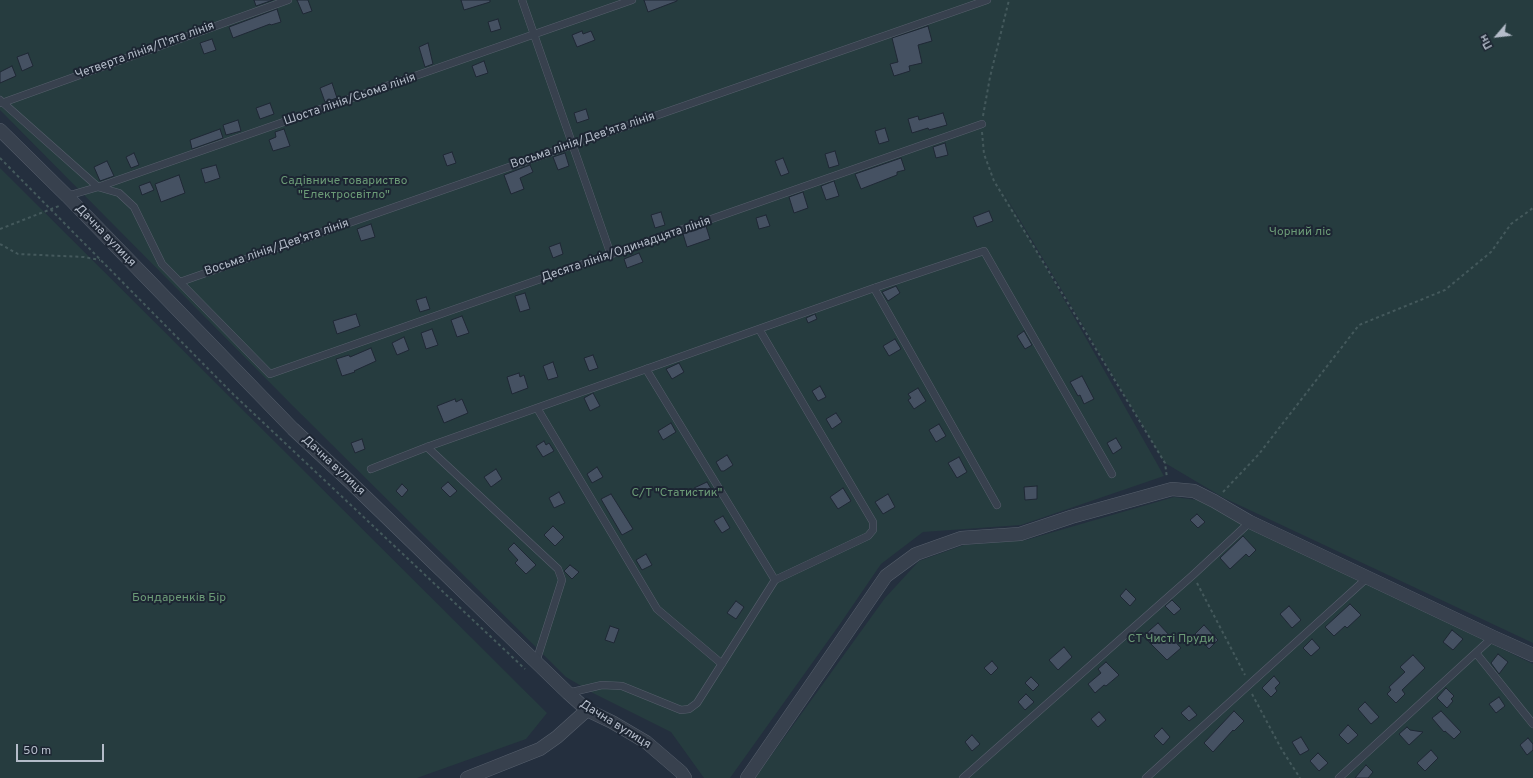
<!DOCTYPE html>
<html>
<head>
<meta charset="utf-8">
<style>
	body { margin:0 }
	#map { position:relative; width:1533px; height:778px; overflow:hidden; background:#242f3e; font-family:Overpass,sans-serif }
	canvas { display:block }
	.north { position:absolute; left:1477px; top:16px; width:40px; height:40px; -webkit-text-stroke:3px #1d2633; paint-order:stroke; rotate:242deg; font-size:11px; font-weight:700; line-height:16px; text-align:center; color:#b4bcc9 }
	.north::after { content:''; display:block; margin:auto; width:14px; height:18px; background:#b4bcc9; clip-path:polygon(50% 0,100% 100%,50% 72%,0 100%) }
	.scale { position:absolute; left:16px; top:744px; width:88px; height:18px; box-sizing:border-box; border:2px solid #b4bcc9; border-top:0; padding-left:5px; font-size:12px; line-height:14px; white-space:nowrap; color:#b4bcc9; -webkit-text-stroke:3px #1d2633; paint-order:stroke }
</style>
</head>
<body>
<div id="map">
<canvas width="1533" height="778"></canvas>
<div class="north">Пн</div>
<div class="scale">50 m</div>
</div>
<script>
const ctx = document.querySelector('canvas').getContext('2d');
ctx.lineJoin = 'round';
function paint(path, color) {
  ctx.fillStyle = color;
  ctx.fill(path, 'evenodd');
}
function poly(rows) {
  const path = new Path2D();
  for (const r of rows) {
    path.moveTo(r[0], r[1]);
    for (let i = 2; i < r.length; i += 2) path.lineTo(r[i], r[i + 1]);
  }
  return path;
}
function strokePath(path, color, width, dash) {
  ctx.strokeStyle = color;
  ctx.lineWidth = width;
  ctx.lineCap = dash ? 'butt' : 'round';
  ctx.setLineDash(dash || []);
  ctx.stroke(path);
}
function write(font, color, halo, rows, align = 'center') {
  ctx.font = font + ' Overpass,sans-serif';
  ctx.lineWidth = 4;
  ctx.setLineDash([]);
  ctx.textBaseline = 'middle';
  ctx.strokeStyle = halo;
  ctx.fillStyle = color;
  for (const [text, x, y, turn = 0] of rows) {
    ctx.save();
    ctx.translate(x, y);
    ctx.rotate((+turn || 0) * Math.PI / 180);
    ctx.textAlign = isNaN(turn) ? turn : align;
    if (halo) ctx.strokeText(text, 0, 0);
    ctx.fillText(text, 0, 0);
    ctx.restore();
  }
}
paint(poly([
	[0,0,1533,0,1533,643,1224,498,1165,463,1002,190,1164,476,1021,525,923,532,881,564,840,624,730,778,704,778,671,732,593,693,566,677,293,406,0,110],
	[0,168,547,713,526,739,417,778,0,778],
	[1174,497,1197,500,1533,664,1533,778,755,778,885,598,919,561,964,545,1026,540]
]), '#263c3f');
const building = poly([
	[254,0,273,0,256,6,254,0],
	[297,0,308,0,312,11,303,14,297,0],
	[461,0,490,0,490,2,464,10,461,0],
	[644,0,677,0,677,1,648,12,644,0],
	[277,9,281,22,271,25,270,24,233,38,229,27,277,9],
	[498,19,501,29,491,32,488,22,498,19],
	[928,26,932,41,918,45,922,63,909,66,910,71,894,76,890,64,898,62,892,38,928,26],
	[582,31,583,34,591,31,595,40,577,47,572,35,582,31],
	[212,39,216,50,204,54,200,43,212,39],
	[428,43,433,64,425,67,419,47,428,43],
	[28,53,33,66,22,71,17,57,28,53],
	[484,61,488,73,476,77,472,66,484,61],
	[12,66,16,76,0,83,0,72,12,66],
	[332,83,337,98,325,102,320,88,332,83],
	[270,103,274,114,260,119,256,108,270,103],
	[586,109,589,119,577,123,574,113,586,109],
	[943,113,947,125,929,130,928,128,912,133,908,119,918,116,919,120,943,113],
	[238,120,241,131,226,135,223,125,238,120],
	[885,128,889,141,879,144,875,131,885,128],
	[220,129,223,138,192,149,190,140,220,129],
	[284,129,290,146,273,151,269,140,276,137,275,132,284,129],
	[945,143,948,155,936,158,933,147,945,143],
	[835,151,839,165,829,168,825,154,835,151],
	[452,152,456,163,447,166,443,155,452,152],
	[134,153,139,165,131,168,126,157,134,153],
	[565,153,569,166,558,170,553,157,565,153],
	[783,158,789,173,781,176,775,161,783,158],
	[901,158,905,170,897,172,897,175,861,189,855,174,901,158],
	[107,161,114,176,100,181,94,167,107,161],
	[216,165,220,178,205,183,201,169,216,165],
	[530,165,533,172,520,178,524,189,511,194,504,175,530,165],
	[179,175,185,193,161,202,155,184,179,175],
	[834,181,839,196,826,200,821,186,834,181],
	[150,182,154,190,142,195,139,186,150,182],
	[803,192,808,208,794,213,789,197,803,192],
	[989,211,993,221,977,227,973,217,989,211],
	[661,212,665,225,655,228,651,215,661,212],
	[766,215,770,226,759,229,756,218,766,215],
	[371,224,375,237,361,241,357,229,371,224],
	[706,226,710,239,687,247,683,234,706,226],
	[560,243,563,254,553,258,549,247,560,243],
	[639,253,643,262,627,268,624,259,639,253],
	[896,286,900,293,888,301,882,292,896,286],
	[525,293,530,309,520,312,515,296,525,293],
	[426,297,430,309,420,312,416,300,426,297],
	[356,314,360,326,337,334,333,321,356,314],
	[815,314,817,319,808,323,806,318,815,314],
	[462,316,469,333,457,337,451,320,462,316],
	[432,329,438,345,426,349,421,333,432,329],
	[1024,331,1032,345,1025,349,1017,336,1024,331],
	[404,337,409,350,397,355,392,343,404,337],
	[895,339,901,349,889,356,883,346,895,339],
	[371,348,376,361,354,371,355,372,342,376,336,359,349,355,350,357,371,348],
	[593,355,598,368,589,371,584,358,593,355],
	[553,362,558,377,548,380,543,366,553,362],
	[679,363,684,372,672,379,666,369,679,363],
	[519,373,520,377,524,375,528,388,512,394,507,377,519,373],
	[1082,376,1094,399,1084,404,1080,395,1078,396,1070,382,1082,376],
	[820,386,826,397,818,401,812,391,820,386],
	[918,388,926,401,914,409,908,400,911,398,908,394,918,388],
	[593,393,600,406,590,411,584,398,593,393],
	[455,399,456,402,462,399,468,413,444,423,437,406,455,399],
	[836,413,842,422,832,429,826,419,836,413],
	[671,423,676,432,663,440,658,431,671,423],
	[939,424,946,436,936,442,929,430,939,424],
	[1116,438,1122,448,1113,454,1107,443,1116,438],
	[362,439,365,449,355,453,351,443,362,439],
	[544,441,546,445,549,443,554,451,543,457,536,446,544,441],
	[727,455,733,465,724,471,721,471,716,462,727,455],
	[959,457,967,472,957,478,948,463,959,457],
	[597,467,603,477,592,483,587,474,597,467],
	[496,469,502,479,491,487,484,477,496,469],
	[448,482,457,491,450,497,441,488,448,482],
	[707,482,713,492,700,499,694,488,707,482],
	[402,484,408,490,402,497,396,491,402,484],
	[1037,486,1037,499,1025,500,1024,487,1037,486],
	[843,488,851,501,838,509,830,497,843,488],
	[559,492,565,503,554,508,549,498,559,492],
	[611,494,633,529,622,535,601,499,611,494],
	[888,494,895,507,883,514,875,502,888,494],
	[1197,514,1205,522,1198,528,1190,520,1197,514],
	[723,516,730,528,722,533,714,521,723,516],
	[553,526,564,537,555,546,544,535,553,526],
	[1243,536,1256,550,1249,557,1246,554,1230,569,1220,558,1243,536],
	[514,543,536,565,526,574,515,563,518,560,508,549,514,543],
	[646,554,652,565,642,570,636,560,646,554],
	[570,565,579,572,572,579,564,571,570,565],
	[1126,589,1136,599,1130,606,1120,596,1126,589],
	[1172,600,1181,609,1174,615,1165,606,1172,600],
	[736,601,744,607,736,619,727,613,736,601],
	[1350,604,1361,615,1347,628,1345,626,1334,636,1325,627,1350,604],
	[1289,606,1301,620,1292,628,1280,614,1289,606],
	[1158,623,1181,648,1167,660,1143,636,1158,623],
	[1204,625,1218,640,1209,649,1195,634,1204,625],
	[610,626,619,629,614,643,605,640,610,626],
	[1452,630,1463,639,1453,650,1443,642,1452,630],
	[1312,639,1320,648,1311,656,1303,648,1312,639],
	[1064,647,1072,657,1058,670,1049,660,1064,647],
	[1498,654,1508,662,1499,674,1491,663,1498,654],
	[1413,655,1425,668,1402,690,1405,694,1396,703,1387,694,1391,690,1389,687,1405,672,1400,667,1413,655],
	[992,661,998,668,991,675,984,668,992,661],
	[1106,662,1119,675,1106,686,1104,685,1095,693,1088,684,1101,673,1098,669,1106,662],
	[1274,676,1280,683,1275,688,1277,691,1271,697,1262,688,1274,676],
	[1031,677,1039,685,1033,691,1025,683,1031,677],
	[1446,688,1454,696,1451,699,1453,701,1447,708,1437,698,1446,688],
	[1026,694,1034,702,1025,710,1018,702,1026,694],
	[1499,697,1505,706,1496,713,1489,704,1499,697],
	[1365,702,1379,717,1371,724,1358,709,1365,702],
	[1189,706,1197,715,1189,721,1181,713,1189,706],
	[1234,711,1244,721,1234,731,1233,730,1213,752,1204,743,1234,711],
	[1441,711,1461,732,1454,739,1445,731,1444,732,1432,718,1441,711],
	[1099,712,1106,720,1098,727,1091,719,1099,712],
	[1348,725,1358,735,1348,744,1339,735,1348,725],
	[1407,727,1410,730,1423,732,1409,745,1399,734,1407,727],
	[1162,728,1170,737,1163,745,1154,736,1162,728],
	[972,735,980,744,972,751,965,742,972,735],
	[1301,737,1309,750,1300,755,1292,742,1301,737],
	[1528,738,1533,744,1533,750,1527,755,1520,745,1528,738],
	[1431,750,1438,758,1425,771,1417,763,1431,750],
	[1318,753,1328,763,1319,771,1310,761,1318,753],
	[1366,765,1373,772,1368,778,1355,778,1366,765]
]);
paint(building, '#455162');
strokePath(building, '#1f2835', 1);
const service = poly([
	[522,0,611,255],
	[0,100,98,187,119,193,134,207,162,264,270,374,982,124],
	[2,103,288,0],
	[67,196,98,187,632,0],
	[180,282,987,0],
	[874,288,997,505],
	[646,369,775,580],
	[537,408,657,609,722,664],
	[427,447,558,569,562,580,536,662],
	[371,469,427,447,874,288,984,251,1112,474],
	[1476,653,1533,724],
	[568,693,602,685,622,686,681,710,689,709,697,703,775,580,868,536,873,530,873,522,759,329],
	[963,778,1193,575,1250,522],
	[1146,778,1367,578],
	[1339,778,1493,637]
]);
const minor = poly([
	[0,130,67,196,293,429,348,480,568,693,587,710,612,722,646,742,681,772,685,778],
	[467,778,540,749,557,737,587,710],
	[747,778,886,576,916,554,961,538,1020,534,1071,517,1172,489,1194,491,1214,501,1250,522,1493,637,1533,655]
]);
strokePath(service, '#565f6c', 8);
strokePath(minor, '#565f6c', 14);
strokePath(poly([
	[983,116,990,77,1009,0],
	[982,132,984,154,994,181,1165,463,1167,478],
	[0,158,234,395,525,669],
	[0,229,59,206],
	[0,244,18,254,84,257,100,260],
	[1223,492,1259,454,1359,325,1445,290,1491,252,1511,224,1533,208],
	[1197,583,1245,675],
	[1252,694,1282,750,1300,778]
]), '#44595c', 2, [3, 3]);
strokePath(service, '#38414e', 7);
strokePath(minor, '#38414e', 13);
write('12px', '#b4bcc9', '#1d2633', [
	["Четверта лінія/П'ята лінія",145,51,-20],
	["Шоста лінія/Сьома лінія",350,100,-19],
	["Восьма лінія/Дев'ята лінія",583,141,-19],
	["Дачна вулиця",105,236,46],
	["Восьма лінія/Дев'ята лінія",277,248,-19],
	["Десята лінія/Одинадцята лінія",626,250,-19],
	["Дачна вулиця",333,466,43],
	["Дачна вулиця",615,725,32]
]);
write('12px', '#6b9a76', '#1d2633', [
	["Садівниче товариство",344,182],
	["\"Електросвітло\"",344,196],
	["Чорний ліс",1300,233],
	["С/Т \"Статистик\"",677,494],
	["Бондаренків Бір",179,599],
	["СТ Чисті Пруди",1171,640]
]);
</script>
</body>
</html>
